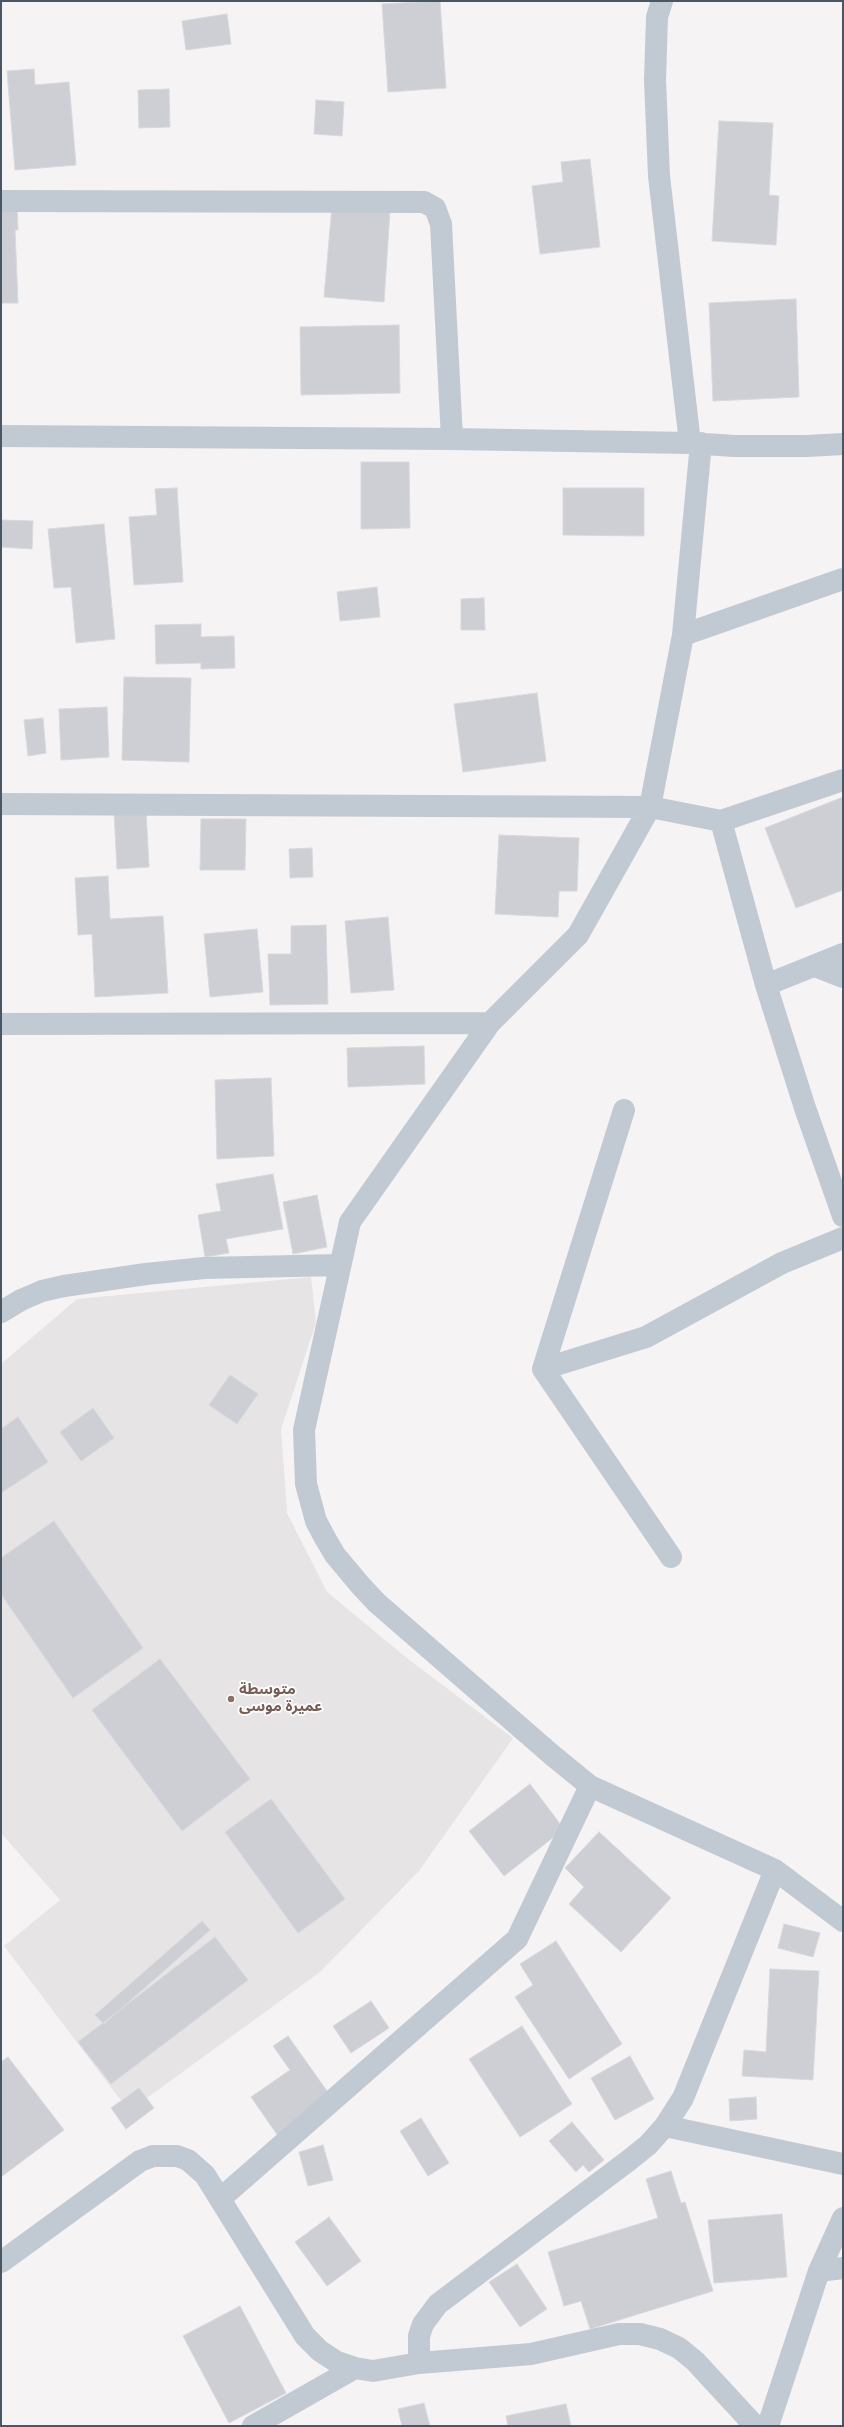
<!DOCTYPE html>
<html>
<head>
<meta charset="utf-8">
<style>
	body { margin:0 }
	#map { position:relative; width:844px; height:2427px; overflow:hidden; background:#f5f3f3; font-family:Figtree,sans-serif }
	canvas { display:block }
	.frame { position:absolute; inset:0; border:2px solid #4a5661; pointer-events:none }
</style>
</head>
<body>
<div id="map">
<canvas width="844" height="2427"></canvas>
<div class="frame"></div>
</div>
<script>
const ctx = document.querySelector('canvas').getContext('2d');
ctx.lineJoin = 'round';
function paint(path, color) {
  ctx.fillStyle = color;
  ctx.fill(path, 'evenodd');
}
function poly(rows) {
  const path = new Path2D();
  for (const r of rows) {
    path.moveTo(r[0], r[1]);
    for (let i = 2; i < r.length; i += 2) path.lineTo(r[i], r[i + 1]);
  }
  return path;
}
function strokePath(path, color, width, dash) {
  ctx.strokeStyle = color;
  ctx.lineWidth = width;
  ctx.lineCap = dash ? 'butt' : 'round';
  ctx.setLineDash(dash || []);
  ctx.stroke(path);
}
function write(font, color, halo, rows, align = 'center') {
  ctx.font = font + ' Figtree,"Noto Sans Arabic",sans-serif';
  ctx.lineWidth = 3.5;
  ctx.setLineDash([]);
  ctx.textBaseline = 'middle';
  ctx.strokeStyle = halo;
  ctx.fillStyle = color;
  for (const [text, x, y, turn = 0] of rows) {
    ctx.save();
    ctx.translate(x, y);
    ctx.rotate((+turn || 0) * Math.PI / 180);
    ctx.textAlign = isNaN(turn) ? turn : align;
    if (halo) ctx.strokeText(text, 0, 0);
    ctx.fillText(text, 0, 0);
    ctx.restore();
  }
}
paint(poly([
	[311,1277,316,1323,281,1429,287,1513,327,1592,408,1659,513,1738,419,1871,320,1972,129,2111,4,1946,60,1900,1,1833,1,1364,77,1299]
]), '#e6e4e5');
const building = poly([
	[440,1,446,88,388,92,382,4,440,1],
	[227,14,231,44,186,50,182,21,227,14],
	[34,69,35,85,69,82,76,165,15,170,7,71,34,69],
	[169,89,170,127,139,128,138,90,169,89],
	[316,100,344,102,342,136,314,134,316,100],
	[719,121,773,123,769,195,779,196,776,245,712,241,719,121],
	[590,159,600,247,540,254,532,186,563,182,561,162,590,159],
	[17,203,18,230,15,230,18,303,1,303,1,204,17,203],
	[332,206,390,211,384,302,324,297,332,206],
	[796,299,799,397,713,401,709,303,796,299],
	[399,325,400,393,301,395,300,327,399,325],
	[361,462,409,462,410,528,361,529,361,462],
	[177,488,183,582,134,585,129,517,157,515,155,489,177,488],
	[563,488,644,488,644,536,563,535,563,488],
	[1,520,33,521,32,549,1,547,1,520],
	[104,524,115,639,76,643,71,587,54,588,48,529,104,524],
	[377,587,380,617,340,621,337,592,377,587],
	[484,598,485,630,461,630,461,599,484,598],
	[201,624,201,637,234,636,235,668,201,669,201,663,156,664,155,625,201,624],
	[124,677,191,678,189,762,122,760,124,677],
	[537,693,546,761,463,772,454,704,537,693],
	[107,707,109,757,61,760,59,709,107,707],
	[43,718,46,753,28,756,24,720,43,718],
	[843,797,843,890,796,908,765,828,843,797],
	[146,810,149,867,117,869,114,812,146,810],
	[201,819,246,819,245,870,200,870,201,819],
	[499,835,579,838,577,891,559,891,558,917,495,914,499,835],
	[312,848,313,877,290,878,289,849,312,848],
	[108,876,110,919,163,916,168,993,95,997,92,934,78,935,75,878,108,876],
	[388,917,394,990,351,993,345,921,388,917],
	[326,925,328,1004,270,1005,268,954,291,954,291,926,326,925],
	[257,929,263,992,210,997,204,934,257,929],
	[424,1046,425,1084,348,1087,347,1048,424,1046],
	[271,1078,274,1156,217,1159,215,1080,271,1078],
	[273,1174,283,1229,226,1239,229,1253,205,1257,198,1215,221,1211,216,1184,273,1174],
	[317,1195,327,1247,293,1254,283,1202,317,1195],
	[230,1375,258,1394,237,1424,209,1405,230,1375],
	[93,1408,114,1438,81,1461,60,1432,93,1408],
	[18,1417,48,1462,1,1493,1,1429,18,1417],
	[54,1521,143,1648,73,1698,1,1594,1,1558,54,1521],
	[160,1659,250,1779,182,1831,92,1710,160,1659],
	[530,1784,564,1829,504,1876,469,1831,530,1784],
	[271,1799,345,1899,298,1933,225,1832,271,1799],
	[599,1832,671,1898,621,1952,569,1904,584,1887,565,1868,599,1832],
	[202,1921,210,1930,104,2024,95,2015,202,1921],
	[784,1924,820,1933,813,1957,778,1948,784,1924],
	[215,1937,248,1980,111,2084,78,2042,215,1937],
	[556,1941,622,2044,569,2079,515,1997,533,1985,520,1964,556,1941],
	[770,1969,819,1971,813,2080,742,2076,744,2050,766,2052,770,1969],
	[371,2001,389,2028,351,2053,333,2026,371,2001],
	[522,2026,572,2104,520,2137,469,2059,522,2026],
	[288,2036,332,2098,278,2136,251,2097,290,2070,273,2046,288,2036],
	[630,2056,654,2099,615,2120,591,2078,630,2056],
	[8,2057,64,2130,1,2177,1,2062,8,2057],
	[139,2088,154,2108,126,2129,111,2108,139,2088],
	[756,2097,757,2119,730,2121,729,2099,756,2097],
	[421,2118,449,2163,428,2176,400,2131,421,2118],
	[572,2122,604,2160,589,2172,583,2165,576,2172,549,2141,572,2122],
	[323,2145,333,2180,308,2186,299,2152,323,2145],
	[671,2171,681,2203,685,2202,713,2291,590,2329,581,2301,564,2306,548,2252,658,2218,646,2179,671,2171],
	[782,2214,787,2277,714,2283,708,2220,782,2214],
	[329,2217,361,2261,327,2286,295,2242,329,2217],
	[517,2264,547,2309,520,2327,489,2282,517,2264],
	[240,2306,286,2393,229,2423,183,2336,240,2306],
	[424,2403,430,2426,402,2426,398,2409,424,2403],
	[566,2404,571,2426,508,2426,506,2416,566,2404]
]);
paint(building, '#cdcfd5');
strokePath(building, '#d7d9de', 1);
strokePath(poly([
	[662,1,657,17,655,80,659,176,690,443],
	[1,201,424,202,435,208,441,224,452,439],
	[1,436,452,439,690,443,734,446,807,446,843,444],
	[701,443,683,635,650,807,721,821,766,985,805,1108,843,1216],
	[683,635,843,579],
	[1,804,650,807,578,935,490,1023,350,1222,304,1430,306,1484,316,1521,325,1538,335,1555,361,1586,377,1603,552,1755,590,1786,775,1870,843,1921],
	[721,821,843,780],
	[815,966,843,977],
	[766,985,843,954],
	[1,1024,490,1023],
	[624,1110,543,1369,671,1557],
	[1,1312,21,1300,42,1291,64,1286,146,1274,204,1268,339,1265],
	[543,1369,646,1337,782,1263,843,1238],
	[665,2126,843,2164],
	[220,2199,517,1939,590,1786],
	[1,2262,140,2161,153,2156,177,2156,188,2160,205,2175,305,2336,320,2351,337,2362,355,2368,373,2371,419,2363,531,2354,619,2334,640,2334,660,2339,679,2348,695,2361,755,2426],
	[819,2271,843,2268],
	[419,2363,419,2336,423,2324,438,2304,628,2161,648,2145,665,2126,683,2098,775,1870],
	[253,2426,355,2368],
	[768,2426,819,2271,843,2218]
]), '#c1cad2', 22);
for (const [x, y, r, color] of [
	[231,1699,4,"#8d6e63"]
]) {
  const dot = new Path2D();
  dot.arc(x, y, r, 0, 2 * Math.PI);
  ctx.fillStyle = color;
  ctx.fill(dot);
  strokePath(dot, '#fff', 1.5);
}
write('bold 15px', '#785e54', '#fff', [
	["متوسطة",239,1690],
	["عميرة موسى",239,1707]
], 'left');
</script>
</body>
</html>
